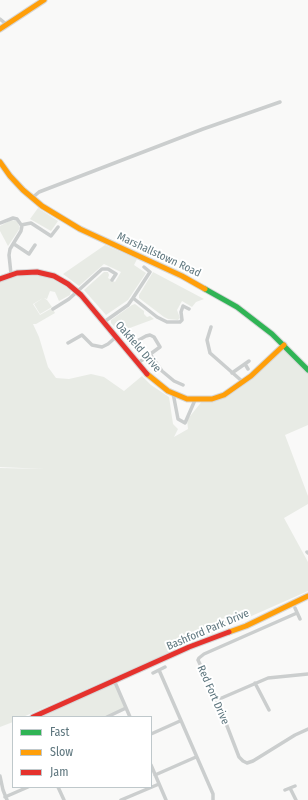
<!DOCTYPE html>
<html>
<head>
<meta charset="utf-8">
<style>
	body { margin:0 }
	#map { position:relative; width:308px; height:800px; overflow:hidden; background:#f9f9f8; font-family:"Fira Sans Condensed",sans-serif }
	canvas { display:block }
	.legend { position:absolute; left:12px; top:716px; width:140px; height:72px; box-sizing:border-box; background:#fff; border:1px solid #bfc8cb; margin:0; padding:5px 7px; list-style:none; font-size:12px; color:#5e767e }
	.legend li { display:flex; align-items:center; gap:8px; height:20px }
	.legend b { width:20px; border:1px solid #bfc8cb }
</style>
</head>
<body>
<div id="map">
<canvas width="308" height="800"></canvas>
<ul class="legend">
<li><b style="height:5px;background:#30b455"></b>Fast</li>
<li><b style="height:5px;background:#ff9f0a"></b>Slow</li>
<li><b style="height:5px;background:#e5322d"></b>Jam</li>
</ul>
</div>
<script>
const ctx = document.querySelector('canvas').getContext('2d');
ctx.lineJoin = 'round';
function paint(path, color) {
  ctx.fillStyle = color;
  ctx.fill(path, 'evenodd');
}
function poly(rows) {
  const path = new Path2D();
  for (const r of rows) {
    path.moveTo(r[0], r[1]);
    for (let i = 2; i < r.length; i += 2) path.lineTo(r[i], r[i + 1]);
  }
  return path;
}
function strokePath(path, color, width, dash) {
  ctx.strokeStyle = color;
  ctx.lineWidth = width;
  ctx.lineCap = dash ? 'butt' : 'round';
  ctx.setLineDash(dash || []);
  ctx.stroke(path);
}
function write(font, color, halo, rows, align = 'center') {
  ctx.font = font + ' "Fira Sans Condensed",sans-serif';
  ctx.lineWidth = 4;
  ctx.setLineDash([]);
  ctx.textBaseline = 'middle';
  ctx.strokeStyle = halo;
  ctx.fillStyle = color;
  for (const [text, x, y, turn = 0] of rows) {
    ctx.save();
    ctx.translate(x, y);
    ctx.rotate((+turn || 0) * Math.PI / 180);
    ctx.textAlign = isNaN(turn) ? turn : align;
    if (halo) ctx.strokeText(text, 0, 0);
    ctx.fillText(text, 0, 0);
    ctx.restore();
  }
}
paint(poly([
	[38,208,58,221,51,231,30,219],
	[11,220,17,221,20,228,8,246,0,231,0,226],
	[105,245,137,259,134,265,146,273,128,300,106,315,84,290,104,272,108,272,109,275,108,278,115,282,121,272,104,264,79,286,63,274],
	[153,272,204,299,196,302,192,307,182,301,177,310,180,318,178,320,168,319,164,317,139,298,139,295],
	[32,274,51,278,65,286,71,291,70,295,59,301,55,292,50,291,47,299,44,298,47,300,52,307,40,314,34,304,43,298,33,304,40,315,52,308,55,313,36,324,33,324,39,337,48,367,56,378,69,379,91,374,104,377,124,391,142,376,151,385,169,397,173,424,178,429,174,437,188,429,187,420,203,400,224,395,259,368,284,345,308,371,308,425,285,435,308,496,308,504,284,518,308,562,308,591,23,717,13,717,13,722,0,727,0,468,45,469,0,467,0,282,10,278],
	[135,304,144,311,144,314,147,317,150,316,154,319,119,332,111,323,111,320,132,305],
	[114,680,126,708,106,717,33,717]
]), '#e8ebe5');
const fast = poly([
	[205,289,237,307,272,334,308,370]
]);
const slow = poly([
	[0,29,44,0],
	[0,162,10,176,23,190,42,206,80,229,182,276,205,289],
	[147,374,168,391,187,399,212,399,224,395,251,376,284,345],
	[229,632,246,626,308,596]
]);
const jam = poly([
	[0,279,17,273,37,272,54,276,68,284,81,295,147,374],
	[33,717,189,647,229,632]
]);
strokePath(fast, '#d6d7d8', 7);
strokePath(slow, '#d6d7d8', 7);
strokePath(jam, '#d6d7d8', 7);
strokePath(poly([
	[0,19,6,24],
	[32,198,39,192,203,129,280,102],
	[0,223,13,218,17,219,22,226,21,231,10,249,9,255,11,274],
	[21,225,31,223,51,236,58,227],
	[14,244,29,254,35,245],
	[133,298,157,317,167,322,180,322,182,320,181,312,183,306,189,309],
	[53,309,69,299,102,269,108,269,116,274,112,280],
	[104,322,128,305,133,298,150,272,144,267],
	[211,327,207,340,210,353,243,382],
	[137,341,146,336,150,335,154,337,160,347,138,363],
	[68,343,82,335,92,345,102,347,108,344,116,337],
	[150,354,162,371,174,381,183,385],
	[245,364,248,369],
	[232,373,249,361],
	[173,393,178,419,185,423,195,400],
	[307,552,308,553],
	[295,608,300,619],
	[297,613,204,654,199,658,198,660,217,700,239,757,243,761,247,763,253,761,295,735,308,729],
	[159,670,213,794,213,800],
	[153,673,165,667],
	[114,680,130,717],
	[255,683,269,710],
	[217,700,268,678,308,674],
	[107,717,126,708],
	[151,734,180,721],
	[151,765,166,800],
	[155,775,196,757],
	[0,776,3,790,7,800],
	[58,787,64,800],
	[290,788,296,800],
	[285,790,295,786],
	[5,797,28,787],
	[121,800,159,784]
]), '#cbcece', 3.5);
strokePath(fast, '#30b455', 5);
strokePath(slow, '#ff9f0a', 5);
strokePath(jam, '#e5322d', 5);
write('11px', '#5e767e', '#fff', [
	["Marshallstown Road",159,255,25],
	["Oakfield Drive",138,347,49],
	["Bashford Park Drive",208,630,-23],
	["Red Fort Drive",213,695,66]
]);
</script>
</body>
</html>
